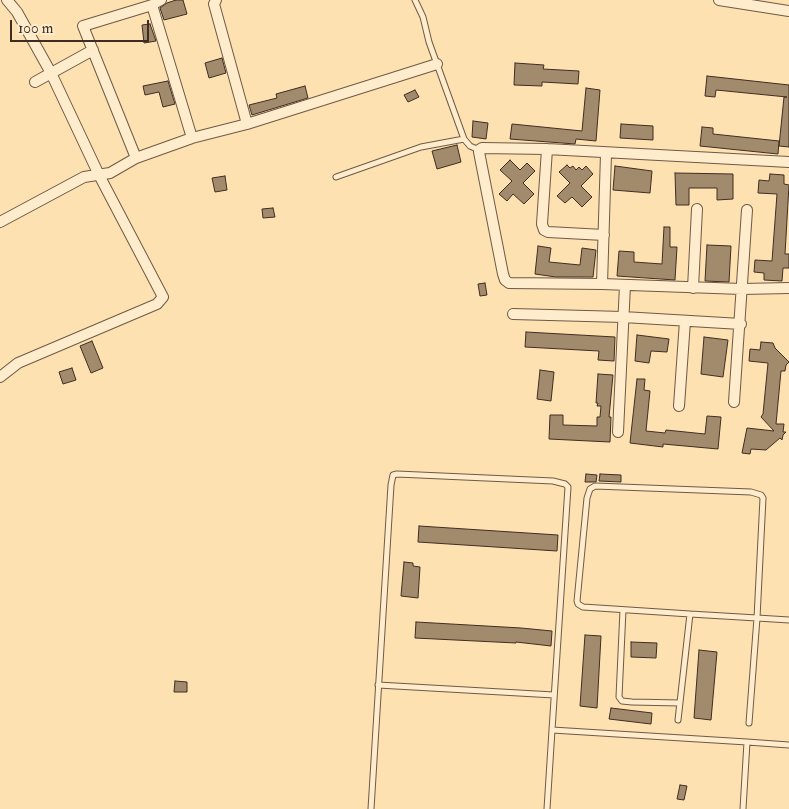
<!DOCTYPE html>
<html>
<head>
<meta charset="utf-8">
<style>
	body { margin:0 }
	#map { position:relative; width:789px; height:809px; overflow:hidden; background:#fde1b1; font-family:"IM FELL Double Pica",serif }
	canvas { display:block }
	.scale { position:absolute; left:10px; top:20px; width:139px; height:22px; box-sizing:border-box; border:2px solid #3f2d23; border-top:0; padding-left:6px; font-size:15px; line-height:18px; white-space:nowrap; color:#3f2d23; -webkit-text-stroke:4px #feeccc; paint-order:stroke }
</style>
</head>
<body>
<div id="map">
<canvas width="789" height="809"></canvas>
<div class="scale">100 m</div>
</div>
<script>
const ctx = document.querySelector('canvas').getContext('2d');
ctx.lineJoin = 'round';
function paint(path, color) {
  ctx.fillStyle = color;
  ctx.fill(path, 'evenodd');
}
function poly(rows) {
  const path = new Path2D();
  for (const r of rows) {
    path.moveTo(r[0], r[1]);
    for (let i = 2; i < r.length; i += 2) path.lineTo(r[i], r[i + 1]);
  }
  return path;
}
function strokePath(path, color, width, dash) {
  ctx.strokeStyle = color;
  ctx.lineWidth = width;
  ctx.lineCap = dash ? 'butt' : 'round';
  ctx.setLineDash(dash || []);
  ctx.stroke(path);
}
const building = poly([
	[176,0,183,0,187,14,164,20,160,8,167,3,176,0],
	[150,24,156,41,144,43,142,25,150,24],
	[222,58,226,73,209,78,205,63,222,58],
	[515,63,544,65,543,69,579,71,578,84,542,82,542,86,514,85,515,63],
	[707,76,789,85,789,147,779,146,784,97,787,97,716,90,715,97,705,96,707,76],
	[168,81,175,104,163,107,159,92,145,95,143,86,168,81],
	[305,86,308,98,252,115,249,105,277,98,276,94,305,86],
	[586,88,600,90,596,141,576,139,575,144,510,139,512,124,582,131,586,88],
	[415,90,419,97,408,102,404,95,415,90],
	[473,121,488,123,486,139,472,137,473,121],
	[621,124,653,126,653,140,620,138,621,124],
	[702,127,713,128,713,134,779,141,778,154,700,146,702,127],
	[457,145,461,162,437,169,432,151,457,145],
	[510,160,520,170,527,163,535,171,523,183,534,194,524,204,513,194,507,201,499,194,512,181,500,170,510,160],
	[567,165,570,168,573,166,576,170,579,167,582,170,586,166,593,174,581,186,592,197,582,207,572,197,565,203,557,196,570,183,559,172,567,165],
	[615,166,652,171,650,193,613,190,615,166],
	[675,173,733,174,733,199,717,200,717,188,689,188,689,205,676,205,675,173],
	[770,174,784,175,784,184,789,185,785,254,789,254,789,268,783,268,782,281,764,280,764,273,754,272,755,260,772,261,777,194,758,193,759,180,769,181,770,174],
	[225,176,227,190,215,192,212,178,225,176],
	[273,208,275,217,263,218,262,209,273,208],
	[664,227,670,227,670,247,677,247,675,280,617,276,619,251,634,252,634,262,662,264,664,227],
	[707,245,731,246,729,282,705,281,707,245],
	[538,246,551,248,549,262,580,265,582,248,596,250,593,277,556,277,535,274,538,246],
	[485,283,487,295,480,296,478,284,485,283],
	[526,332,615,337,614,361,598,360,599,351,525,347,526,332],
	[637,335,669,339,667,352,651,351,649,363,635,361,637,335],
	[704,337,728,340,723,377,701,374,704,337],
	[92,341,103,368,91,373,80,346,92,341],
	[761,342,773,343,775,348,789,362,786,365,785,371,781,371,776,424,784,424,783,432,786,432,783,435,782,440,780,438,766,450,751,449,750,454,742,453,747,428,774,431,761,417,763,414,768,363,749,361,750,349,760,350,761,342],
	[72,368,76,380,63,384,59,372,72,368],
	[540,370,554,372,551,401,537,399,540,370],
	[598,374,613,375,609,417,611,417,610,442,549,439,550,415,563,415,563,425,597,426,597,417,600,417,601,406,597,406,598,403,596,403,598,374],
	[637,379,645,379,644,390,650,391,646,431,665,433,666,430,705,434,707,416,721,417,718,449,663,444,663,447,630,443,637,379],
	[586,474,597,475,596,482,585,482,586,474],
	[600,474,621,475,621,482,599,481,600,474],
	[419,526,558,535,557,551,418,542,419,526],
	[404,562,413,563,413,566,420,567,418,598,401,596,404,562],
	[416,622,521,628,552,631,551,646,516,642,516,643,415,638,416,622],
	[585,635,601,636,597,708,580,706,585,635],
	[631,642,657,643,656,658,631,657,631,642],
	[699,650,717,652,711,720,694,718,699,650],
	[175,681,187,682,187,692,174,692,175,681],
	[611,708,652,713,651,724,609,719,611,708],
	[680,785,687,786,684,800,677,799,680,785]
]);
paint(building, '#a28b6d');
strokePath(building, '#3f2d23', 1);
const lane = poly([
	[415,0,423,17,429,42,464,139,470,146,479,150],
	[336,177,421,147,464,139],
	[623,610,619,697,622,701,632,702,680,703],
	[378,685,554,695],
	[678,720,690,614],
	[749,723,757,618,763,498,761,495,751,492,595,486,590,489,587,498,577,601,578,604,583,607,690,614,757,618,789,620],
	[371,809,391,485,393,475,397,474,553,481,565,484,568,487,552,730,747,742],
	[547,809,552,730],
	[743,809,747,742,789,745]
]);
const street = poly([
	[216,0,214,4,247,124],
	[719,0,789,11],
	[152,5,192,138],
	[35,82,93,50],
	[547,149,542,224,544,230,548,232,604,235],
	[136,158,83,26,152,5,161,0],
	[789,162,547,149,482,148,479,150,479,152,503,274,505,280,509,283,602,284,742,289,789,288],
	[0,222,84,177,110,173,136,158,192,138,247,124,437,64],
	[602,284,606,154],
	[693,288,697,209],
	[513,314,623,317,741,324],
	[0,377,18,363,157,304,163,297,99,175,51,73,17,12,7,0],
	[734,402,747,210],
	[679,406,685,321],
	[618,432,625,285]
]);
strokePath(lane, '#6e5a46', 7);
strokePath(street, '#6e5a46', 12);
strokePath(lane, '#feeccc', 5);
strokePath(street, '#feeccc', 10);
</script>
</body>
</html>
